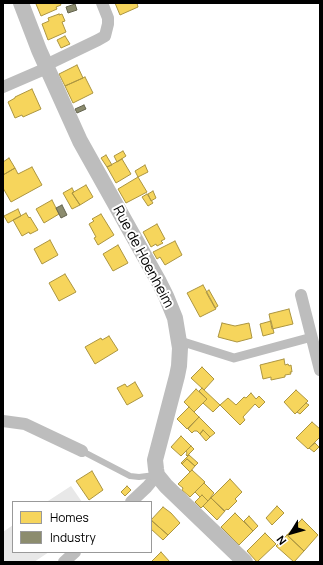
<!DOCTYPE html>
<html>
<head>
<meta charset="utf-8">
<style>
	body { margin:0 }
	#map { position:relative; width:323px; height:565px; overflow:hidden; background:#fff; font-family:Manrope,sans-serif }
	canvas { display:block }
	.frame { position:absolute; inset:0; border:4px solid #000; pointer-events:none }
	.legend { position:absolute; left:12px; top:501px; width:140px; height:52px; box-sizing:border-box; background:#fff; border:1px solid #999; margin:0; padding:5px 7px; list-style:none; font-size:12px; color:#000 }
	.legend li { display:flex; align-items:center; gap:8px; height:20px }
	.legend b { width:20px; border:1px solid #999 }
	.north { position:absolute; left:271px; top:513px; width:40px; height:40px; -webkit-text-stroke:3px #fff; paint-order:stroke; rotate:233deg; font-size:11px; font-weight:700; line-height:16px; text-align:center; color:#000 }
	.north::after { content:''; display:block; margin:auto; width:14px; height:18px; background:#000; clip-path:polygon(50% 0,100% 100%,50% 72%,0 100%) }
</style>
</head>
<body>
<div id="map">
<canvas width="323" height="565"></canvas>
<div class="frame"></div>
<ul class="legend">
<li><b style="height:11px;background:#f6d55c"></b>Homes</li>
<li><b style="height:11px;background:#8c8c6e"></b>Industry</li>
</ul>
<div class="north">N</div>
</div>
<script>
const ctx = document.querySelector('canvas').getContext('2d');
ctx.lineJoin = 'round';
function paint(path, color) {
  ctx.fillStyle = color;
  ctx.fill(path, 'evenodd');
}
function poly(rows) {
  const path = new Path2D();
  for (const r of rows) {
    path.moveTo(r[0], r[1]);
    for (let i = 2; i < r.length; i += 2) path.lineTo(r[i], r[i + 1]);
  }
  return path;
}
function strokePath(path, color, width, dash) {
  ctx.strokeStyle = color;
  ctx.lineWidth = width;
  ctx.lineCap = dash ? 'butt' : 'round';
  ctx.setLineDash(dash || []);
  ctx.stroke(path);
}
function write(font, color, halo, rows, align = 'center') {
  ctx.font = font + ' Manrope,sans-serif';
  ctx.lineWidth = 4;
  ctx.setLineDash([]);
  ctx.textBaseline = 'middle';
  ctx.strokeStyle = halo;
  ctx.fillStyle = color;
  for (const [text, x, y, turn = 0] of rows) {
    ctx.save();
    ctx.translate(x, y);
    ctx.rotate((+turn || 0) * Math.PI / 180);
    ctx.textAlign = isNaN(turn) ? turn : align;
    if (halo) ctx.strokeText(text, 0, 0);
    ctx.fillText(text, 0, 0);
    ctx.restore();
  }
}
paint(poly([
	[71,486,82,502,49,502,48,501],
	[13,525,13,552,49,552,34,562,3,562,3,532]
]), '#e8e8e8');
const homes = poly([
	[38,3,60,3,61,5,56,7,57,9,41,16,36,4,38,3],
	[115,3,137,3,138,7,120,15,115,3],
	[59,14,59,15,62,14,65,21,62,22,66,32,48,40,42,24,49,21,48,18,59,14],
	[65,36,70,44,61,48,57,40,65,36],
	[77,65,83,78,65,86,59,74,77,65],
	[85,77,93,93,73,103,65,86,85,77],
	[32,89,41,109,23,117,22,115,15,118,8,102,15,98,15,97,32,89],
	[123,151,126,156,117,162,114,156,123,151],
	[106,155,112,165,107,167,101,158,106,155],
	[9,158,15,168,3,175,3,162,9,158],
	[122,159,131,174,116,183,107,167,122,159],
	[145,165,148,172,138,177,135,171,145,165],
	[32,167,42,185,11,202,3,188,3,175,15,168,18,174,32,167],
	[138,177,147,192,126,203,118,189,138,177],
	[86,185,93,197,80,205,72,193,86,185],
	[72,188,74,192,72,193,80,205,72,209,63,193,72,188],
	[153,191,156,198,151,201,148,194,153,191],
	[147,194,153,203,148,206,142,197,147,194],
	[52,200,59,214,44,223,36,209,52,200],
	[18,209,21,216,8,223,4,216,18,209],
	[26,213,29,218,30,217,38,230,30,234,29,232,22,236,13,220,26,213],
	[101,214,114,235,98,245,94,238,96,237,89,224,94,221,92,219,101,214],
	[157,224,165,239,161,241,163,243,157,246,156,244,151,247,143,232,157,224],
	[50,240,58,255,42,264,34,249,50,240],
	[175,241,182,255,165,265,160,257,157,259,153,252,175,241],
	[118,245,128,263,113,271,103,254,118,245],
	[65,274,76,292,59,301,49,283,65,274],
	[203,285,216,309,200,317,187,293,203,285],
	[209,290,218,306,215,308,206,292,209,290],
	[289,309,293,324,272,329,269,314,289,309],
	[271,321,274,333,263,336,260,324,271,321],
	[222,323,235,326,249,323,252,338,237,342,218,337,222,323],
	[109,336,118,350,95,364,85,347,101,338,102,340,109,336],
	[284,359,285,365,288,364,289,366,291,365,292,372,290,372,291,374,285,375,285,377,271,380,271,377,263,379,260,365,284,359],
	[202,367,214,379,204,390,191,378,202,367],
	[135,382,143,396,127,405,117,388,125,384,127,387,135,382],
	[202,388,220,405,213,412,203,403,207,399,199,391,202,388],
	[196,389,207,399,194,412,184,402,196,389],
	[296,390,308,401,295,414,284,402,296,390],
	[251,393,256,399,259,396,265,402,259,408,255,404,243,417,245,420,240,425,220,405,228,398,236,405,244,397,246,398,251,393],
	[306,403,309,405,300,414,297,412,306,403],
	[189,407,199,417,187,429,177,419,189,407],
	[199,417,215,433,210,437,203,430,200,434,197,431,194,431,192,433,188,429,199,417],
	[312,422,320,429,320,437,308,449,296,438,312,422],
	[203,430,210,437,206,441,200,434,203,430],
	[181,436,191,446,181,456,171,447,181,436],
	[315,443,319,447,314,452,309,448,315,443],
	[191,446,194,449,187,456,186,455,187,453,186,451,191,446],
	[189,455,198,463,195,466,187,459,182,464,181,463,189,455],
	[187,459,195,466,190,472,182,464,187,459],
	[192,470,205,482,190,497,182,490,183,488,178,484,192,470],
	[92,471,103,490,89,500,76,481,92,471],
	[230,479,242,492,235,499,237,501,228,510,227,509,224,511,211,498,230,479],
	[204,483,214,493,208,501,202,495,200,497,195,492,204,483],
	[127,486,131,490,125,496,121,492,127,486],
	[202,495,208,501,201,508,195,502,202,495],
	[211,498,225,511,217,520,203,506,211,498],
	[277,506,284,513,272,525,266,518,277,506],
	[163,507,171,513,180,523,168,535,151,520,163,507],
	[235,513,253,531,239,545,221,527,235,513],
	[249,516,258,526,253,531,244,521,249,516],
	[302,519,318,535,304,551,287,535,302,519],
	[152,521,168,535,163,540,151,529,151,522,152,521],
	[265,533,276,544,257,562,247,551,265,533],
	[287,535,304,551,294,562,276,546,287,535],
	[161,552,170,562,151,562,161,552]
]);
paint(homes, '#f6d55c');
strokePath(homes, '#ac9540', 1);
const industry = poly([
	[75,4,77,10,68,13,66,7,75,4],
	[84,105,86,109,77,113,75,109,84,105],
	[62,205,67,215,61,218,56,208,62,205]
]);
paint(industry, '#8c8c6e');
strokePath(industry, '#62624d', 1);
strokePath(poly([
	[82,451,130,476,139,477,155,475]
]), '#bdbdbd', 6);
strokePath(poly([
	[180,341,234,358,312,337]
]), '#bdbdbd', 9);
strokePath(poly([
	[46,65,98,40,105,36,108,24,108,18,102,3],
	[3,87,47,68],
	[301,295,320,370],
	[3,421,25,424,82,451],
	[131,502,147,487,157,475],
	[64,562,75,552]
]), '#bdbdbd', 12);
strokePath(poly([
	[21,3,39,50,80,141,159,282,166,296,175,318,180,348,179,366,177,376,155,460,156,469,157,475,166,486,193,512,245,562]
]), '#bdbdbd', 16);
write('14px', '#000', '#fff', [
	["Rue de Hoenheim",143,257,62]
]);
</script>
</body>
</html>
